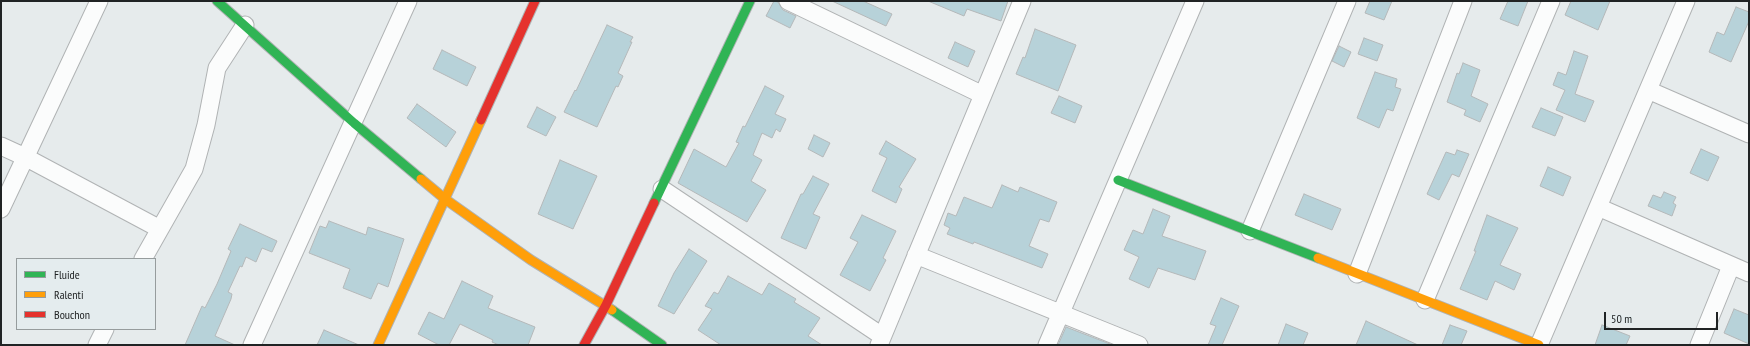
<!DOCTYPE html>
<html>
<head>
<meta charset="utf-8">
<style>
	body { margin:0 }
	#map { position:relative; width:1750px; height:346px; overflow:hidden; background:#e6ebec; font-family:"PT Sans Narrow",sans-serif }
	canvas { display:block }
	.frame { position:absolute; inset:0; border:2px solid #202324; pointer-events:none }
	.legend { position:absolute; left:16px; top:258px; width:140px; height:72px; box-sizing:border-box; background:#e4ecee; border:1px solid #969c9d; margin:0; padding:5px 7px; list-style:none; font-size:12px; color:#202324 }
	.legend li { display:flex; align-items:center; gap:8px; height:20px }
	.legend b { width:20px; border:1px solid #969c9d }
	.scale { position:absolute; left:1604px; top:312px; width:114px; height:18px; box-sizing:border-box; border:2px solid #202324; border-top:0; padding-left:5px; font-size:12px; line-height:14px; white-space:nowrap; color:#202324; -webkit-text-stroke:3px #e4ecee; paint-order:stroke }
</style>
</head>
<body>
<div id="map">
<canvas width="1750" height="346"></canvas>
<div class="frame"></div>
<ul class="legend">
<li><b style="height:5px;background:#30b455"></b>Fluide</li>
<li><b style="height:5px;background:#ff9f0a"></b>Ralenti</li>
<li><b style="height:5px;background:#e5322d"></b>Bouchon</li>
</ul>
<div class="scale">50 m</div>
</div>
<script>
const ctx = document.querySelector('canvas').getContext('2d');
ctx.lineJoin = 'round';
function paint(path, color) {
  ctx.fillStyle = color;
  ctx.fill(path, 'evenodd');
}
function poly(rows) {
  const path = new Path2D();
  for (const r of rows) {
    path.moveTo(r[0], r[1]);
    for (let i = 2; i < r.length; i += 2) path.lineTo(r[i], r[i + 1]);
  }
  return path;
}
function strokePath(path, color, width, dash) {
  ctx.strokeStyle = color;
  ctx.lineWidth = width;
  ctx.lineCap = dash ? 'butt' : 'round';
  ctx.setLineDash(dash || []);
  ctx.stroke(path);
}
const building = poly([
	[774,1,778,2,783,10,796,16,790,28,766,16,774,1],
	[832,1,863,1,892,14,886,26,832,1],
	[928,1,1008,1,1001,21,967,9,964,16,928,1],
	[1370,1,1392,1,1384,20,1365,13,1370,1],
	[1508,1,1528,1,1518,26,1500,19,1508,1],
	[1571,1,1610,1,1598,30,1565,15,1571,1],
	[1736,7,1749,12,1749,21,1731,62,1709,52,1717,32,1724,35,1736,7],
	[607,25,633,37,630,42,632,42,618,73,623,76,618,87,616,86,597,127,564,112,575,90,576,91,607,25],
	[1035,29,1076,45,1058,91,1016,74,1023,57,1025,58,1035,29],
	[1364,38,1383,45,1377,61,1358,54,1364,38],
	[955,42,975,51,968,67,948,58,955,42],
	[1339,46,1351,52,1344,67,1332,61,1339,46],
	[442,50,476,67,467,86,433,69,442,50],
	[1574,51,1588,56,1575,94,1594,101,1585,122,1556,110,1565,90,1553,85,1558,72,1566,75,1574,51],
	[1463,63,1480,70,1471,96,1488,104,1480,122,1464,115,1466,110,1447,102,1457,73,1459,74,1463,63],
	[1375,72,1397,79,1395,87,1401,89,1393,111,1387,109,1379,128,1357,118,1375,72],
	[765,86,784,96,775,114,786,119,780,132,776,129,772,138,762,133,753,155,762,160,751,181,766,190,747,222,678,183,694,149,726,167,739,143,736,142,743,126,745,127,765,86],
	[1059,96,1082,106,1075,123,1051,113,1059,96],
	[417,104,456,132,446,147,407,118,417,104],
	[537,107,556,117,546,136,527,127,537,107],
	[1541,108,1563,117,1555,136,1532,127,1541,108],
	[814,135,830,143,823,157,808,149,814,135],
	[886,141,916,159,899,187,902,189,896,203,872,191,887,158,879,154,886,141],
	[1701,149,1719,157,1708,181,1690,173,1701,149],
	[1457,150,1469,154,1459,177,1452,174,1439,200,1427,194,1446,152,1455,155,1457,150],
	[560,160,597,176,573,229,538,214,560,160],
	[1548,167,1571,177,1563,196,1540,186,1548,167],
	[813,176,829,184,813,214,820,217,806,249,781,238,801,194,803,194,813,176],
	[1002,185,1018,192,1020,187,1057,202,1049,222,1040,219,1029,246,1048,254,1042,268,974,242,973,244,947,234,950,228,944,225,948,213,956,216,964,197,992,208,1002,185],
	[1664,192,1676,197,1673,203,1676,205,1672,216,1648,206,1653,195,1661,198,1664,192],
	[1304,194,1341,209,1332,230,1295,215,1304,194],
	[1153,209,1170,216,1162,236,1206,251,1195,280,1158,268,1149,288,1129,279,1139,257,1124,250,1133,230,1143,234,1153,209],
	[862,215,896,231,883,258,886,260,870,291,840,275,858,242,850,238,862,215],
	[1487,215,1518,228,1500,265,1521,274,1514,290,1495,281,1487,300,1460,289,1476,251,1474,251,1487,215],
	[329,221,366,235,368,227,404,239,388,287,378,283,371,299,343,288,350,269,309,253,320,226,326,228,329,221],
	[240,224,277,241,272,252,262,248,256,262,246,257,242,267,240,266,228,292,232,294,231,299,215,336,235,345,185,345,202,306,205,308,217,284,231,251,228,249,240,224],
	[689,249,707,261,674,314,658,306,674,273,689,249],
	[728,276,762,295,769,283,796,299,794,302,820,318,808,336,822,345,721,345,698,330,712,309,705,306,714,292,718,294,728,276],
	[462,281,493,296,488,308,535,327,528,345,499,345,492,342,493,340,460,324,449,345,439,345,418,334,429,312,444,319,462,281],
	[1221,298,1239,306,1222,345,1208,345,1216,326,1210,324,1221,298],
	[1734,309,1749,315,1749,344,1724,333,1734,309],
	[1366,321,1418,345,1356,345,1366,321],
	[1286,324,1308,333,1303,345,1278,345,1286,324],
	[1450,325,1467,331,1461,345,1442,345,1450,325],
	[1602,325,1630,336,1626,345,1595,345,1602,325],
	[1066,327,1110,344,1110,345,1058,345,1066,327],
	[324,330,359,345,317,345,324,330]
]);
paint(building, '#b7d2d9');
strokePath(building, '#b4b8b9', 1);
const street = poly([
	[788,1,983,95],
	[1648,90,1749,134],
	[1,146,25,157,160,229],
	[662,189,882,336],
	[1598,207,1749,273],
	[1,209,99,1],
	[1250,231,1347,1],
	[916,255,1139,345],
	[143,259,194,169,206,125,217,68,245,25],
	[1357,274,1463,1],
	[1425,300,1551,1],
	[97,345,105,329],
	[252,345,408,1],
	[879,345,1022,1],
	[1047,345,1195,1],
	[1539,345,1686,1],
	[1699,345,1731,266]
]);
const fast = poly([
	[217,1,354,123,421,179],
	[1118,180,1318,258],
	[654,203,750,1],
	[612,310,662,345]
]);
const slow = poly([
	[421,179,445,199,531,260,612,310],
	[1318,258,1539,345],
	[378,345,481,120]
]);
const jam = poly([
	[481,120,535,1],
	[584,345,606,305,654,203]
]);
strokePath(street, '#b0b3b4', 19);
strokePath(fast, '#b0b3b4', 11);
strokePath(slow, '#b0b3b4', 11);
strokePath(jam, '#b0b3b4', 11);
strokePath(street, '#fbfcfc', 17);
strokePath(fast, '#30b455', 9);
strokePath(slow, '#ff9f0a', 9);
strokePath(jam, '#e5322d', 9);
</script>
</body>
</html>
